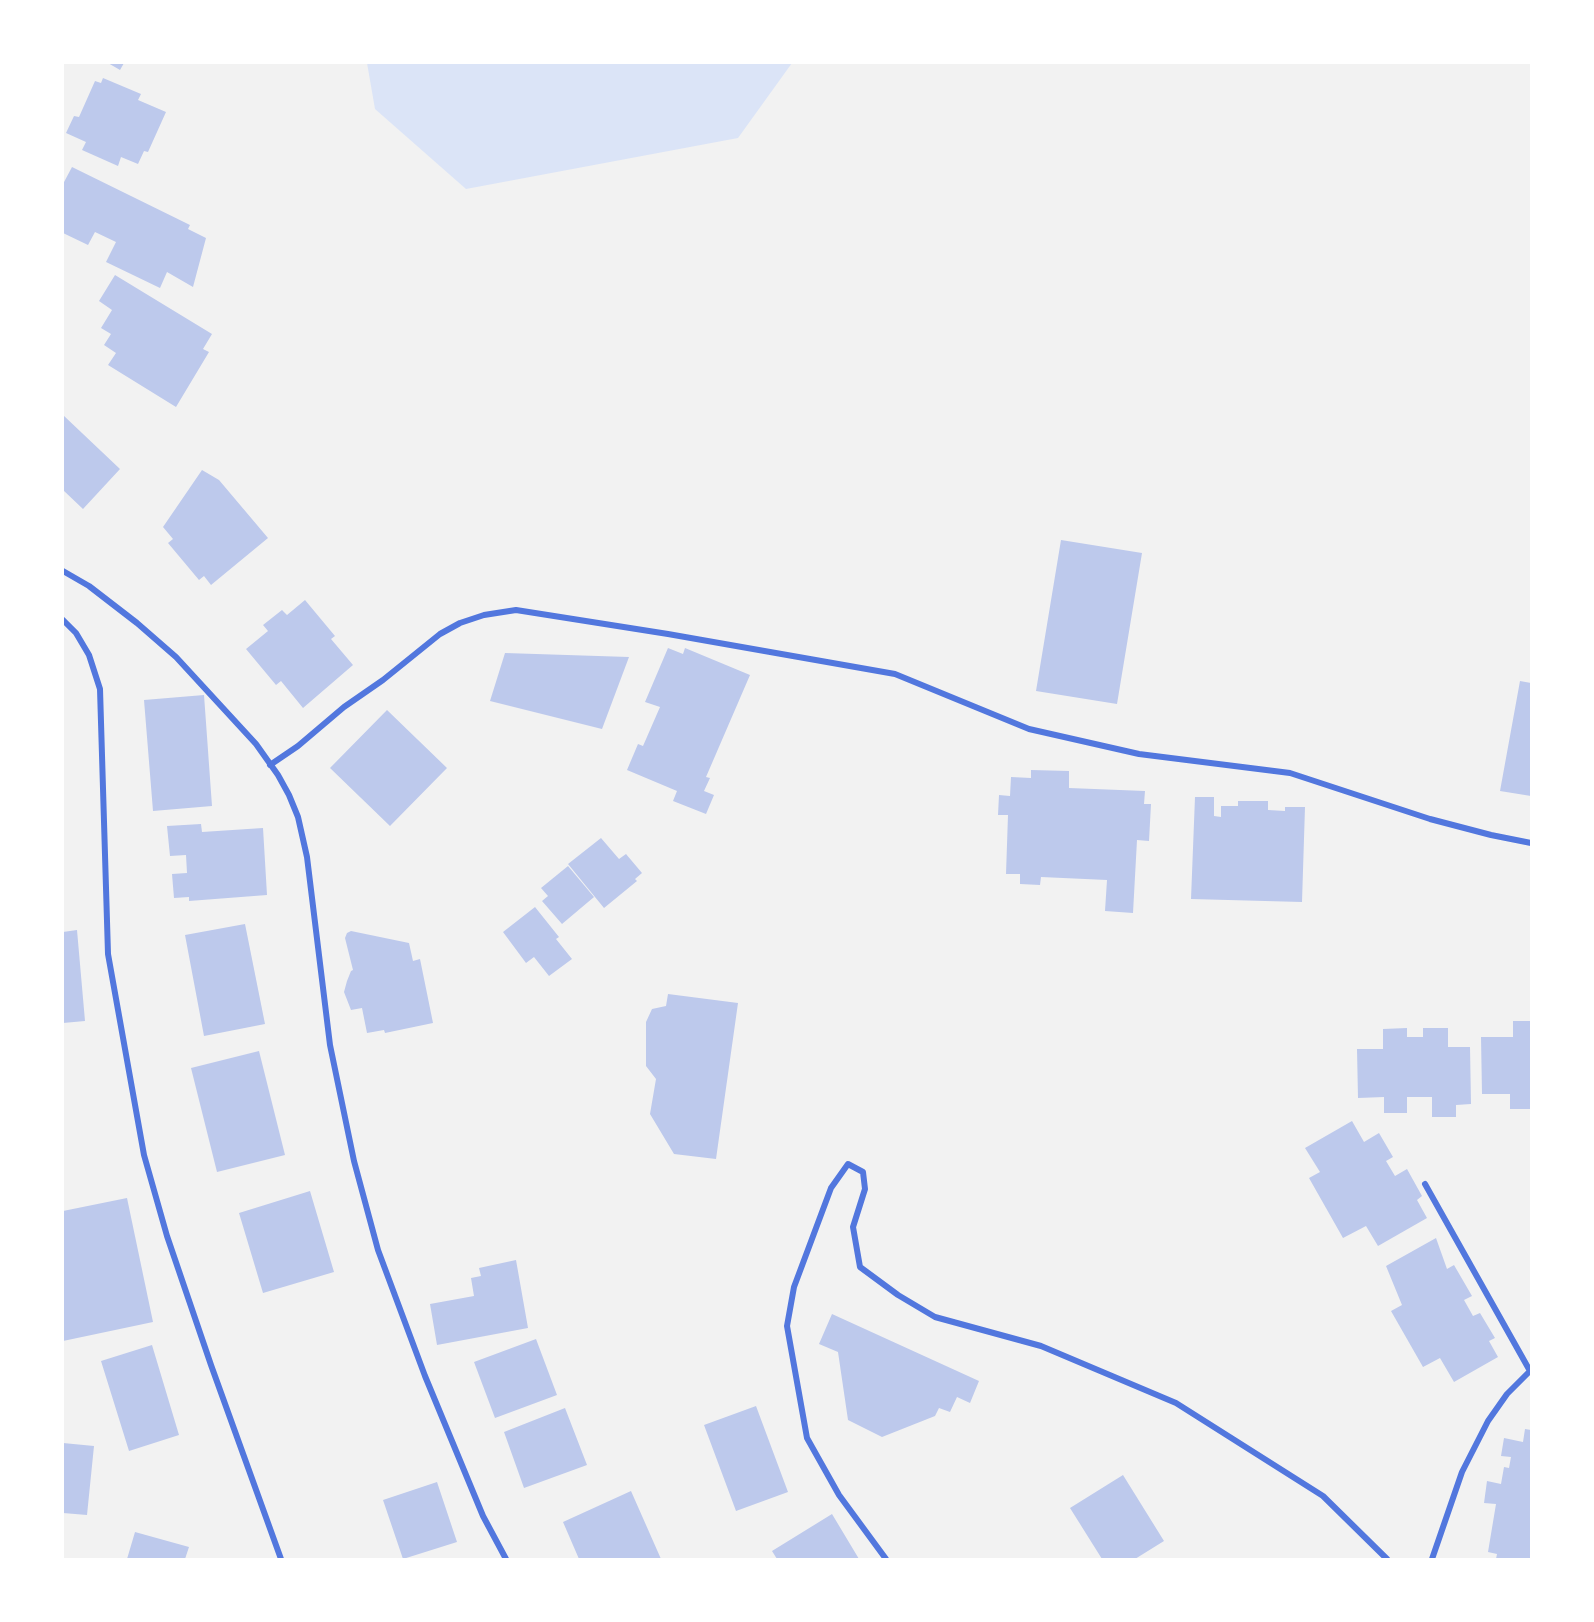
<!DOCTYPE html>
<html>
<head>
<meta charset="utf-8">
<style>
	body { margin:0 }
	#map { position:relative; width:1594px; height:1622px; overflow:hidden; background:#f2f2f2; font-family:"Work Sans",sans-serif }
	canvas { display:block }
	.frame { position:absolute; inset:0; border:64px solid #fff; pointer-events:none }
</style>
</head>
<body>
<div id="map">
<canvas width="1594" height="1622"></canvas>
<div class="frame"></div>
</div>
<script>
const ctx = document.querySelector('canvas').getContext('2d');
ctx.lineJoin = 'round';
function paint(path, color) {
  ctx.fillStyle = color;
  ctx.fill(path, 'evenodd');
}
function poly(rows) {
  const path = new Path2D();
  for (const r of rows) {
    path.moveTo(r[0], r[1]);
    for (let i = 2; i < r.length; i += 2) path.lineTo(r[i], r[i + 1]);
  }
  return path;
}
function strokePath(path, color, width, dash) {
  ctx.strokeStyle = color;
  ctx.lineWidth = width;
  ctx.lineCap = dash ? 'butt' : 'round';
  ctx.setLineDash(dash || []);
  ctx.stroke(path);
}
paint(poly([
	[367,63,792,63,738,138,466,189,375,109]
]), '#dbe4f7');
paint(poly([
	[108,63,124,63,120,70],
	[103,78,141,94,138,100,166,112,148,152,144,151,138,164,121,157,118,166,82,150,86,142,66,133,74,116,79,117,95,81,101,83],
	[72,167,190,225,188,229,206,238,193,287,167,272,160,288,106,262,116,242,95,232,88,245,63,233,63,184],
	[115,275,212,334,203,349,209,352,176,407,108,365,116,353,104,345,111,334,101,328,112,310,99,301],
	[63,415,120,469,83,509,63,490],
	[202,470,219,480,268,538,211,585,204,576,199,580,168,543,173,539,163,527],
	[1061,540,1142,553,1117,704,1036,691],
	[305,600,335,636,331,639,353,665,303,708,281,681,276,685,246,649,268,631,263,625,282,610,287,615],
	[668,648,683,654,685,648,750,675,706,777,710,778,704,791,714,795,706,814,673,801,677,791,627,770,638,744,643,746,660,707,645,702],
	[505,653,629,657,602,729,490,701],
	[1520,681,1531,683,1531,796,1500,791],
	[204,695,212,806,153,811,144,700],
	[387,710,447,768,390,826,330,768],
	[1031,770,1069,771,1069,788,1145,791,1144,804,1151,804,1149,841,1137,840,1133,913,1105,911,1107,880,1041,877,1040,885,1020,884,1020,874,1006,874,1008,815,998,815,999,795,1010,796,1011,777,1031,778],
	[1195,797,1214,797,1214,816,1221,817,1221,806,1238,806,1238,801,1268,801,1268,810,1285,811,1285,807,1305,807,1302,902,1191,899],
	[201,824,202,832,263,828,267,895,189,901,189,897,174,898,172,874,187,873,186,855,170,856,167,826],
	[601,838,619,859,626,854,642,873,635,879,637,881,604,908,568,864],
	[568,866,594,897,562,924,542,901,548,896,541,888],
	[535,907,559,937,556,939,572,959,549,976,534,957,526,963,503,932],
	[245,924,265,1024,204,1036,185,935],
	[77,930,85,1021,63,1023,63,932],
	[351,931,409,943,413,961,420,959,433,1023,385,1033,384,1030,367,1033,362,1008,351,1010,344,992,347,981,351,971,353,970,345,938,347,933],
	[668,994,738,1003,716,1159,674,1154,650,1114,656,1079,646,1066,646,1022,652,1009,666,1006],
	[1513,1021,1531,1021,1531,1109,1510,1109,1510,1094,1482,1094,1481,1037,1513,1037],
	[1407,1028,1407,1037,1423,1037,1423,1028,1448,1028,1448,1047,1470,1047,1471,1104,1456,1105,1456,1117,1432,1117,1432,1097,1407,1097,1407,1113,1384,1113,1384,1097,1358,1098,1357,1049,1383,1049,1383,1029],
	[259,1051,285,1155,217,1172,191,1068],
	[1352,1121,1364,1142,1379,1133,1393,1157,1386,1161,1395,1176,1407,1169,1422,1196,1417,1200,1427,1218,1378,1246,1366,1226,1343,1238,1309,1178,1320,1172,1305,1148],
	[310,1191,334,1272,263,1293,239,1213],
	[127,1198,153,1322,63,1341,63,1211],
	[1436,1238,1447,1269,1454,1265,1472,1296,1464,1300,1473,1316,1480,1313,1495,1338,1489,1341,1498,1357,1454,1382,1440,1358,1423,1367,1391,1311,1402,1305,1386,1266],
	[516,1260,528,1328,437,1345,430,1304,474,1296,471,1278,481,1276,479,1268],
	[832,1314,979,1381,970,1403,957,1397,950,1412,939,1408,935,1416,882,1437,848,1420,838,1352,819,1344],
	[536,1339,557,1395,495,1418,474,1362],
	[152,1345,179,1435,129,1451,101,1361],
	[756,1406,788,1492,736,1511,704,1425],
	[565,1408,587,1465,524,1488,504,1432],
	[1525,1429,1531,1430,1531,1559,1496,1559,1497,1554,1488,1552,1496,1504,1484,1503,1487,1481,1501,1484,1504,1467,1509,1468,1511,1457,1501,1456,1504,1438,1523,1442],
	[63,1443,94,1446,87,1515,63,1513],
	[1123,1475,1164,1541,1135,1559,1102,1559,1070,1508],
	[437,1482,457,1542,403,1559,383,1500],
	[631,1491,661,1559,579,1559,563,1522],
	[832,1514,859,1559,777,1559,772,1551],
	[135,1532,189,1547,185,1559,127,1559]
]), '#bdc9ec');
strokePath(poly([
	[63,571,89,586,137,623,176,657,256,744,278,775,289,795,298,817,307,857,330,1045,354,1161,378,1250,425,1376,483,1516,506,1559],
	[63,620,76,633,89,655,100,689,108,954,144,1155,167,1236,211,1365,281,1559],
	[270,765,298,746,344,707,383,680,440,634,460,623,484,615,516,610,668,634,895,674,1029,729,1139,754,1290,773,1430,819,1491,835,1531,843],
	[1425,1184,1530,1371],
	[886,1559,839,1495,807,1438,787,1326,794,1287,831,1188,848,1164,863,1172,865,1189,853,1227,860,1267,898,1295,935,1317,1041,1346,1176,1403,1323,1496,1387,1559],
	[1432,1559,1462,1472,1488,1421,1507,1394,1531,1370]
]), '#5277de', 6);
</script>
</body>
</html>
